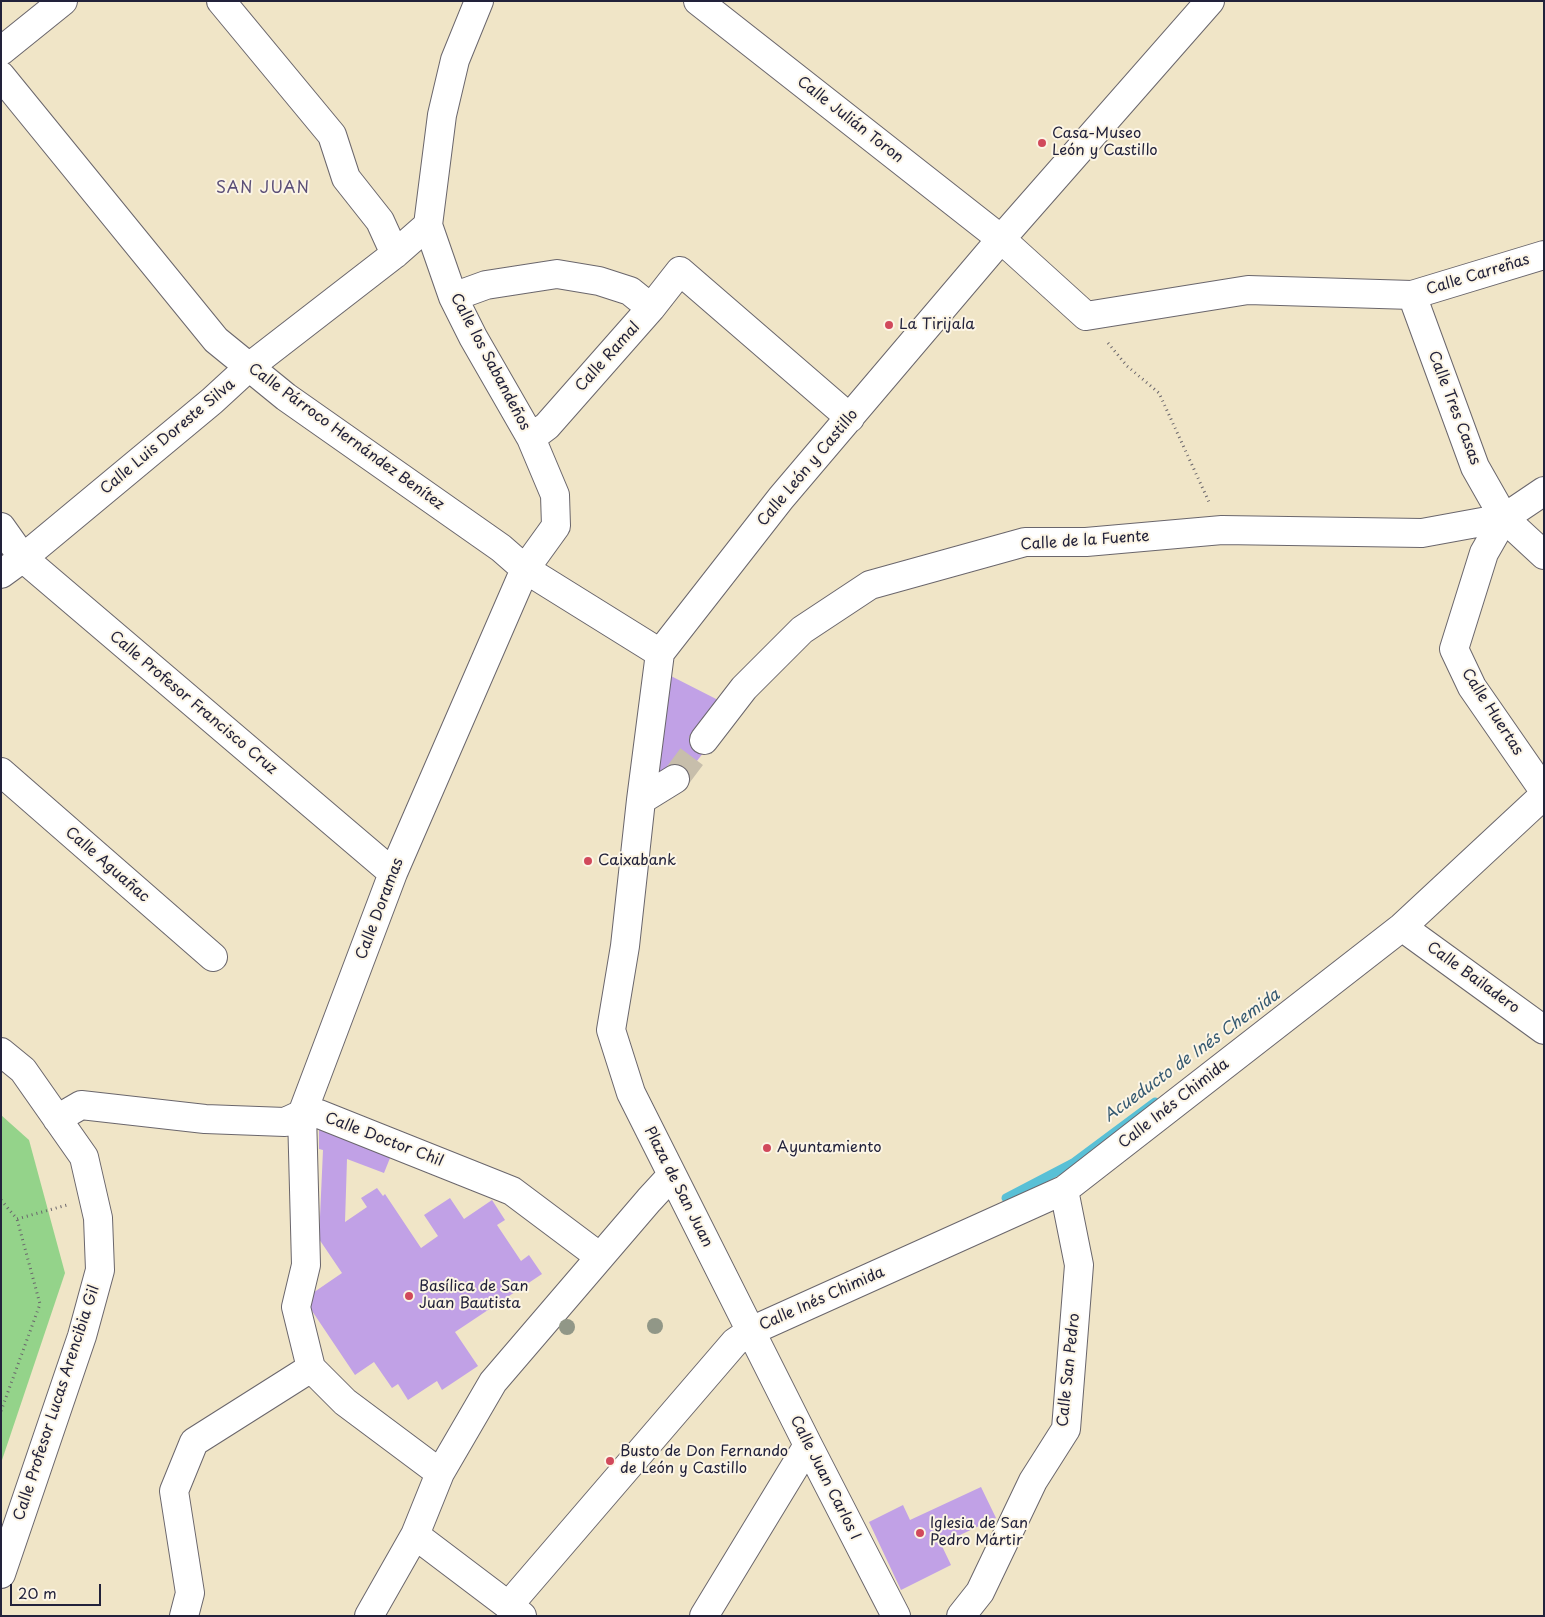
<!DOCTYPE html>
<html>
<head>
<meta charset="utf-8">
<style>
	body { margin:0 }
	#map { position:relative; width:1545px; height:1617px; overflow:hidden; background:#f0e5c7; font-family:"Playpen Sans",sans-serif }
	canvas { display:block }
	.frame { position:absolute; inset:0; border:2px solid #22223b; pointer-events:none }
	.scale { position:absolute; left:10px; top:1584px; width:91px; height:22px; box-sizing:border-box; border:2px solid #22223b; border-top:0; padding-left:6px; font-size:15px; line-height:18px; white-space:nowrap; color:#22223b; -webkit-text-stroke:4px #fcf5e5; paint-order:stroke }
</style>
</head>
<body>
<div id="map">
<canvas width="1545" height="1617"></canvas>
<div class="frame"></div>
<div class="scale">20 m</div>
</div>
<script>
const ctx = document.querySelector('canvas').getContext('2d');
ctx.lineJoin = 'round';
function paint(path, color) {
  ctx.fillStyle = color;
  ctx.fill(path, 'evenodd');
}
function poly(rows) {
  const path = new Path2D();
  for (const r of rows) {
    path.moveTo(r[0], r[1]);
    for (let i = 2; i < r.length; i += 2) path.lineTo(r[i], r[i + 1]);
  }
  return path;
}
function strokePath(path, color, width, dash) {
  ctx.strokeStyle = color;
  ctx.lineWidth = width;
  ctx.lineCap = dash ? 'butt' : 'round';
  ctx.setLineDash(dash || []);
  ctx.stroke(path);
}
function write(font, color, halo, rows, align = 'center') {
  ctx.font = font + ' "Playpen Sans",sans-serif';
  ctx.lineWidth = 4;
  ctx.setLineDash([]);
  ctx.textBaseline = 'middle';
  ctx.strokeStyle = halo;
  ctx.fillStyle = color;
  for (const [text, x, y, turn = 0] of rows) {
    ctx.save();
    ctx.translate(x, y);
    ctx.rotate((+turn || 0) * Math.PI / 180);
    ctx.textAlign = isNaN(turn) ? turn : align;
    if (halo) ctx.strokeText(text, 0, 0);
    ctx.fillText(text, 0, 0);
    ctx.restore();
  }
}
paint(poly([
	[1,1115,29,1140,65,1273,1,1463]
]), '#94d38a');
strokePath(poly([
	[1006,1198,1073,1163,1155,1102]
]), '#59c0d6', 9);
paint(poly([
	[669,675,722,702,710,744,680,783,653,775],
	[319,1124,392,1153,384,1173,347,1159,345,1222,367,1207,361,1198,377,1188,383,1196,385,1194,421,1248,438,1236,424,1215,450,1198,464,1219,492,1200,505,1220,497,1225,521,1261,529,1255,542,1274,455,1332,478,1366,442,1390,437,1381,408,1400,398,1384,392,1388,374,1362,355,1375,304,1299,342,1273,319,1239,323,1150,319,1149],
	[981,1487,996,1518,941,1544,951,1565,901,1590,869,1522,903,1505,910,1520]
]), '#c1a1e6');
strokePath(poly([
	[675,779,704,740]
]), '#c7beab', 28, [28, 14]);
const minor = poly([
	[221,1,332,135,346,178,380,221,395,254],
	[698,1,1001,239,1086,316,1248,290,1412,295,1544,255],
	[1,51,63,1],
	[1,76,216,340,286,397,501,548,525,569,660,653],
	[1412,295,1475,467,1504,518,1544,555],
	[453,297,486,285,557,274,599,281,630,291,651,308],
	[531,438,547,426,651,308,680,271,850,418],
	[1504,518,1484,553,1454,649,1472,687,1544,791],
	[1,527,23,558,393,873],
	[1,574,23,558,212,401,249,367,395,254,428,225],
	[704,740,744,688,802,630,870,585,1025,542,1086,542,1222,530,1422,533,1504,518,1544,491],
	[1,772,213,957],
	[641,800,675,779],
	[1402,927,1544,1030],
	[1,1052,23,1070,84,1157,98,1218,100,1270,82,1336,1,1574],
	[57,1119,81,1105,205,1119,285,1122,302,1114,319,1114,512,1191,600,1257],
	[440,1473,345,1402,311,1368,296,1307,306,1265,302,1114,393,873,525,569,556,526,555,495,531,438,473,337,453,297,428,225,442,115,455,60,479,1],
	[415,1535,522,1616],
	[508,1606,735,1342,751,1331,1064,1190,1402,927,1544,795],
	[184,1616,190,1593,174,1491,194,1442,311,1368],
	[369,1616,415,1535,440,1473,493,1382,649,1200,672,1175],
	[704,1616,808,1445],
	[896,1616,808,1445,631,1093,611,1030,625,946,641,800,660,653,781,498,1001,239,1210,1],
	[961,1616,980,1592,1033,1481,1066,1429,1079,1265,1064,1190]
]);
strokePath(minor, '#6a666c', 30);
strokePath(poly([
	[1108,343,1127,366,1159,393,1209,502],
	[1,1200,17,1219,67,1205],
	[1,1411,40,1304,17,1219]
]), '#6a666c', 3, [1, 4]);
strokePath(minor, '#fff', 28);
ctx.fillStyle = '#919787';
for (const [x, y] of [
	[655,1326],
	[567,1327]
]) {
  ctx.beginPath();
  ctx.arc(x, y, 8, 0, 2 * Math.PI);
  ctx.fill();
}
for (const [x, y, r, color] of [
	[1042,143,5,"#d1495b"],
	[889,325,5,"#d1495b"],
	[588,861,5,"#d1495b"],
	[767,1148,5,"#d1495b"],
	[409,1296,5,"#d1495b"],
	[610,1461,5,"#d1495b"],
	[920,1533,5,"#d1495b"]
]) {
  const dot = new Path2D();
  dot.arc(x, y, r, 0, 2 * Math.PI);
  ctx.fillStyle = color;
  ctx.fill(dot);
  strokePath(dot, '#fcf5e5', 2);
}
write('15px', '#22223b', '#fcf5e5', [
	["Calle Julián Toron",850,120,38],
	["Calle Carreñas",1478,275,-17],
	["Calle Ramal",608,357,-48],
	["Calle los Sabandeños",490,362,62],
	["Calle Tres Casas",1454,408,69],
	["Calle Luis Doreste Silva",168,437,-40],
	["Calle Párroco Hernández Benítez",346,437,36],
	["Calle León y Castillo",808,468,-50],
	["Calle de la Fuente",1085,541,-4],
	["Calle Profesor Francisco Cruz",193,703,40],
	["Calle Huertas",1492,712,57],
	["Calle Aguañac",107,865,41],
	["Calle Doramas",380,909,-69],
	["Calle Bailadero",1473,978,36],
	["Calle Inés Chimida",1174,1104,-38],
	["Calle Doctor Chil",384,1140,21],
	["Plaza de San Juan",678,1187,63],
	["Calle Inés Chimida",822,1299,-24],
	["Calle San Pedro",1069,1370,-84],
	["Calle Profesor Lucas Arencibia Gil",57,1403,-72],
	["Calle Juan Carlos I",825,1478,63]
]);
write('15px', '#22223b', '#fcf5e5', [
	["Casa-Museo",1052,134],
	["León y Castillo",1052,151],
	["La Tirijala",899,325],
	["Caixabank",598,861],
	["Ayuntamiento",777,1148],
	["Basílica de San",419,1287],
	["Juan Bautista",419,1304],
	["Busto de Don Fernando",620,1452],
	["de León y Castillo",620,1469],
	["Iglesia de San",930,1524],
	["Pedro Mártir",930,1541]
], 'left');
ctx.letterSpacing = '1px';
write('16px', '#5a4e77', '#fcf5e5', [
	["SAN JUAN",263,189]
]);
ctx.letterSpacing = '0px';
write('italic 16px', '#355971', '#fcf5e5', [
	["Acueducto de Inés Chemida",1192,1056,-36]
]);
</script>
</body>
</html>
